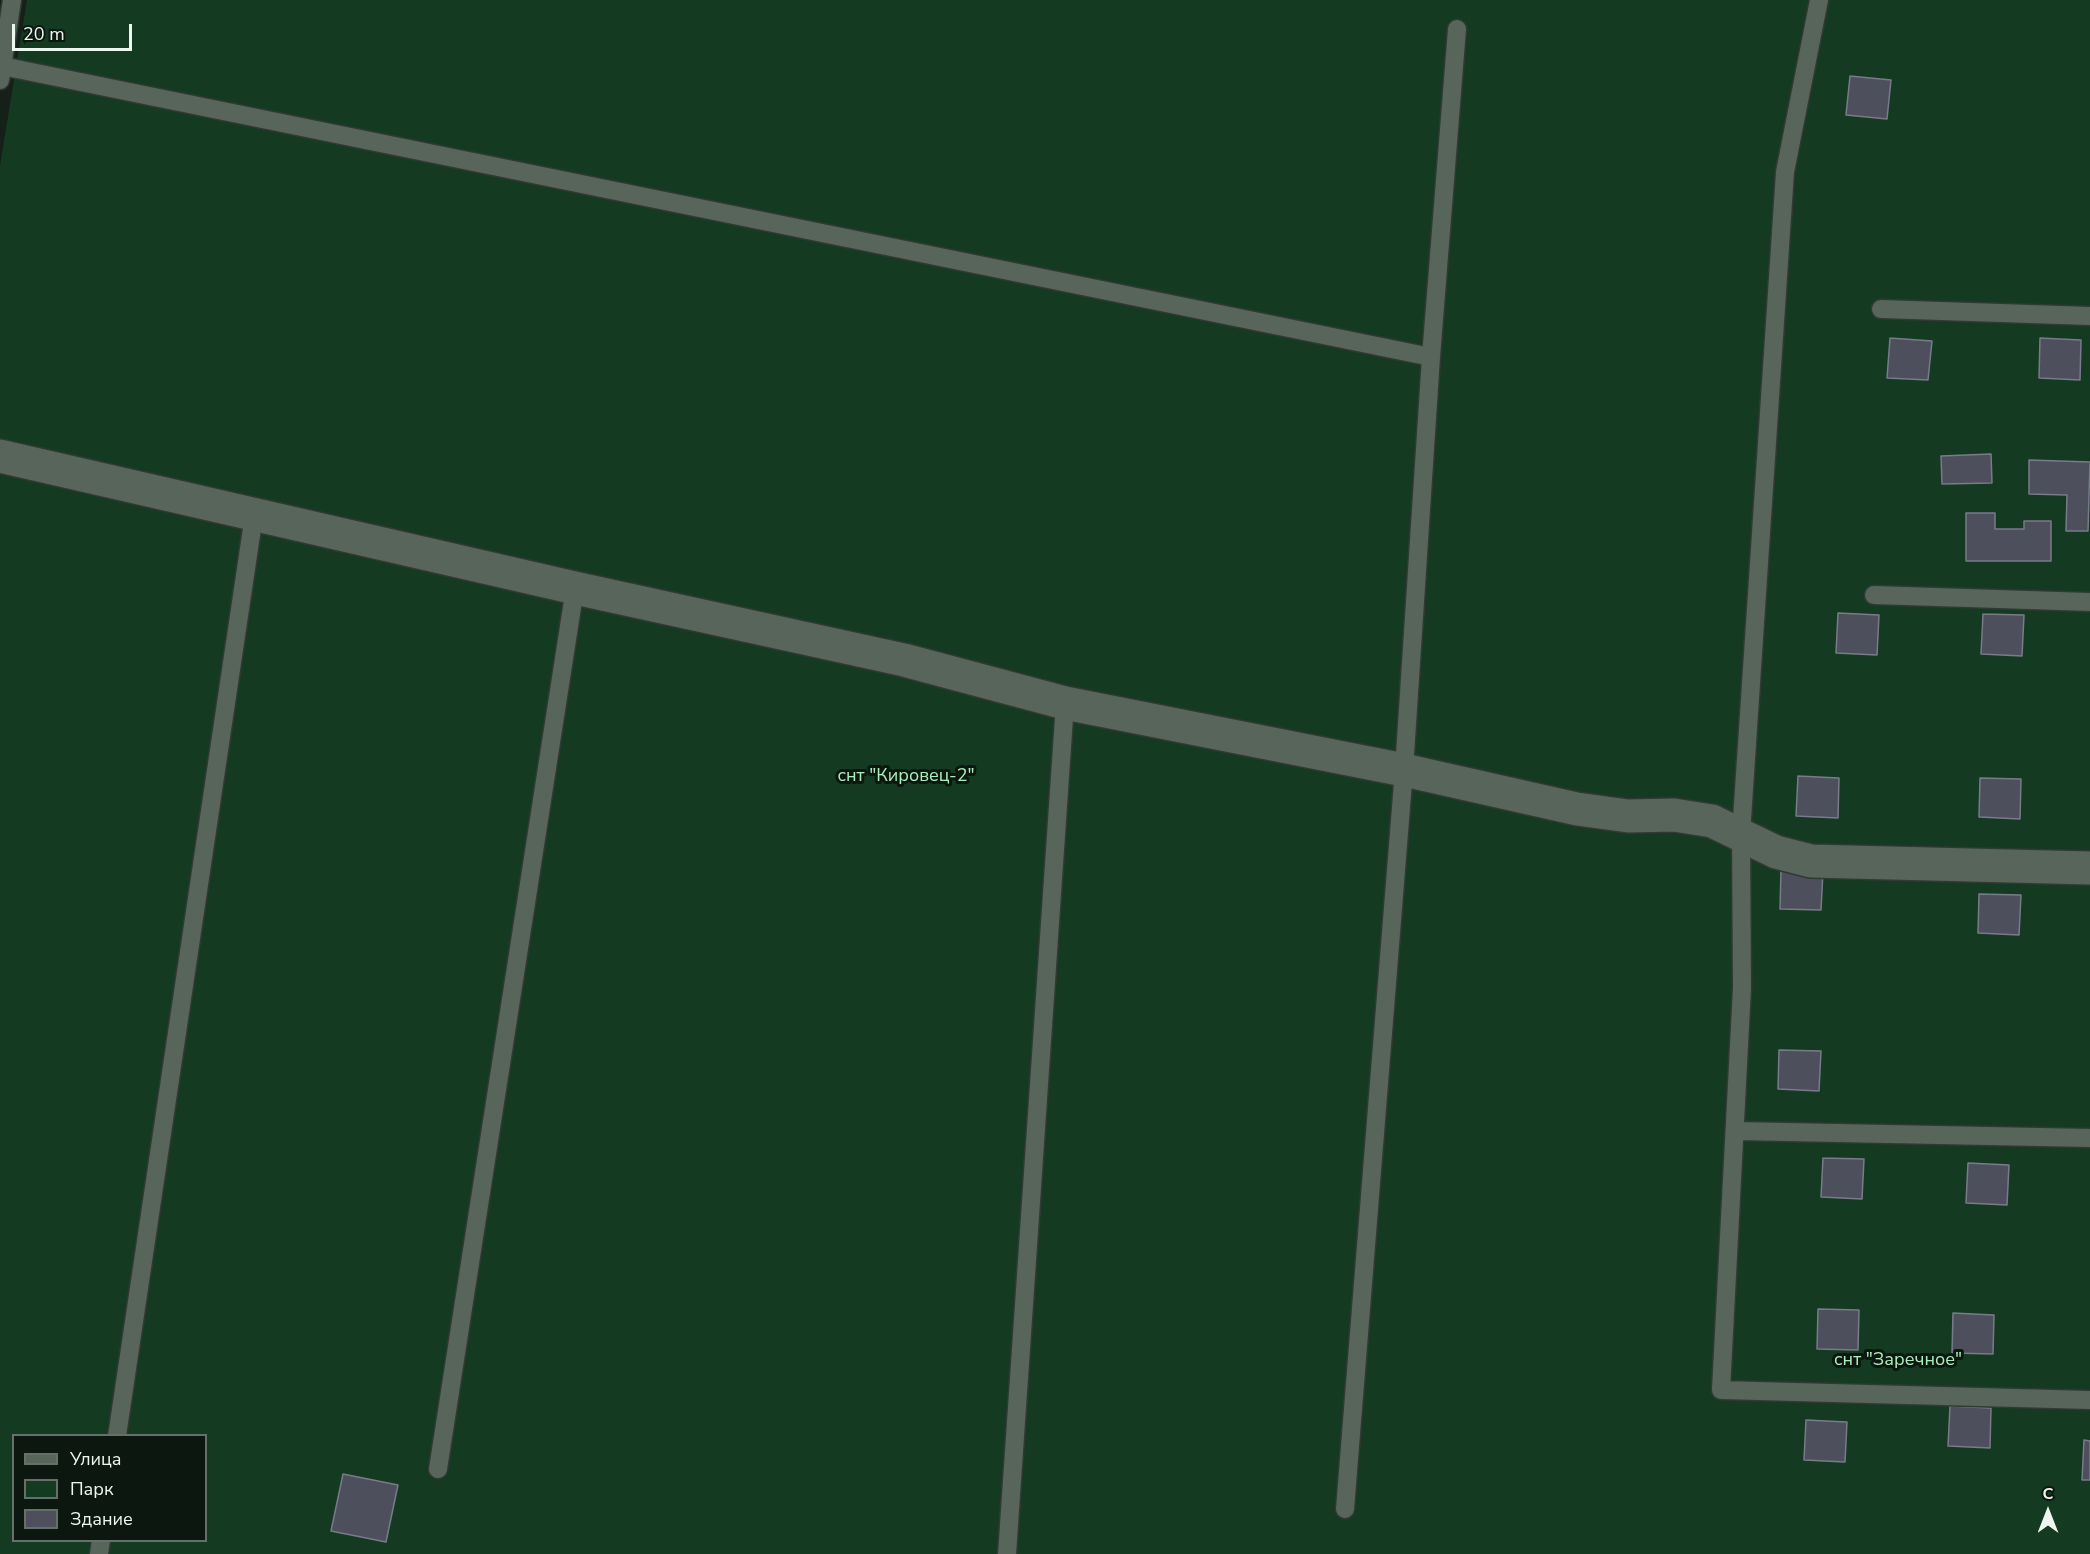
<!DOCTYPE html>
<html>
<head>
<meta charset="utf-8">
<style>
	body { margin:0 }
	#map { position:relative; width:2090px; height:1554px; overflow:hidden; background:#152118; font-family:"Nunito Sans",sans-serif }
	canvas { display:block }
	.legend { position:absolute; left:12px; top:1434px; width:195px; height:108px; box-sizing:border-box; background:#0c170f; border:2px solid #667069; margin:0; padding:8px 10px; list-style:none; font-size:18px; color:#eef6f0 }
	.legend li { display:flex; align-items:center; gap:12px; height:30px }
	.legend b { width:30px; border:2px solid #667069 }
	.north { position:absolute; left:2018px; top:1482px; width:60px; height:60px; -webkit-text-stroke:4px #0c170f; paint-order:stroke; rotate:0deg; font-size:16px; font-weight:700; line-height:24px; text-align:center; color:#eef6f0 }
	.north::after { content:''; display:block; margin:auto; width:21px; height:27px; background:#eef6f0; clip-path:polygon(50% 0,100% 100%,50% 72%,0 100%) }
	.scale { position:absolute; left:12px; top:24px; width:120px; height:27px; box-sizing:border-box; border:3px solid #eef6f0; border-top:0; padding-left:8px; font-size:18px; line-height:21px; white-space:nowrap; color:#eef6f0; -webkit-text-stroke:4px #0c170f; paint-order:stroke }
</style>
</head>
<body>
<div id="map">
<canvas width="2090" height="1554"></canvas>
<ul class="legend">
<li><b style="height:8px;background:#57655b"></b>Улица</li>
<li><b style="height:16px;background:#143a22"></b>Парк</li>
<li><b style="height:16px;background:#4d4f5d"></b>Здание</li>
</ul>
<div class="north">С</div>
<div class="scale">20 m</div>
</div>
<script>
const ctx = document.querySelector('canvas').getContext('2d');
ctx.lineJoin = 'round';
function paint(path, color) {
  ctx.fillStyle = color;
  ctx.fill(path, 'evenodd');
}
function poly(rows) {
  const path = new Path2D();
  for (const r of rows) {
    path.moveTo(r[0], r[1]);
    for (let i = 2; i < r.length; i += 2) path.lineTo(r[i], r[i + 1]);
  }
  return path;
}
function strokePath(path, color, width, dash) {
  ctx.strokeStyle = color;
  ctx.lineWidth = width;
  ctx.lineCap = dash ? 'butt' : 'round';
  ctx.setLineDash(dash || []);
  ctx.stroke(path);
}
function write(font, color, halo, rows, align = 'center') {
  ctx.font = font + ' "Nunito Sans",sans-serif';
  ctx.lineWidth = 6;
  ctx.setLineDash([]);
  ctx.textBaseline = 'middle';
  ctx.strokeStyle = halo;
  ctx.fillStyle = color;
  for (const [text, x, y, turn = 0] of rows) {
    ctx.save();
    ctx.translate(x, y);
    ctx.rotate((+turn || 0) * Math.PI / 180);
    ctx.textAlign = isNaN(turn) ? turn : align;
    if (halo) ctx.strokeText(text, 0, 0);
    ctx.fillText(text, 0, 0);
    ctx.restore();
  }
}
paint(poly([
	[27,0,2090,0,2090,1554,0,1554,0,166],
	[14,1436,206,1436,206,1540,14,1540]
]), '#143a22');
const building = poly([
	[1850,76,1891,80,1887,119,1846,115,1850,76],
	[1890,338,1932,341,1928,380,1887,378,1890,338],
	[2040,338,2081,340,2080,380,2039,378,2040,338],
	[1991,454,1992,483,1942,484,1941,456,1991,454],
	[2029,460,2090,462,2088,531,2066,531,2067,495,2029,494,2029,460],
	[1966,513,1995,513,1995,529,2024,529,2024,521,2051,521,2051,561,1966,561,1966,513],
	[1838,613,1879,615,1877,655,1836,653,1838,613],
	[1983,614,2024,615,2022,656,1981,654,1983,614],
	[1798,776,1839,778,1838,818,1796,816,1798,776],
	[1980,778,2021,779,2020,819,1979,817,1980,778],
	[1781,869,1823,871,1821,910,1780,909,1781,869],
	[1979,894,2021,895,2019,935,1978,933,1979,894],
	[1779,1050,1821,1051,1819,1091,1778,1089,1779,1050],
	[1823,1158,1864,1159,1862,1199,1821,1197,1823,1158],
	[1968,1163,2009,1165,2007,1205,1966,1203,1968,1163],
	[1818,1309,1859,1310,1858,1350,1817,1349,1818,1309],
	[1953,1313,1994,1315,1993,1354,1952,1353,1953,1313],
	[1950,1406,1991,1408,1990,1448,1948,1446,1950,1406],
	[1806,1420,1847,1422,1845,1462,1804,1460,1806,1420],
	[2084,1440,2090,1441,2090,1480,2082,1480,2084,1440],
	[343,1474,398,1485,386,1542,331,1531,343,1474]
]);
paint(building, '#4d4f5d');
strokePath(building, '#787b8a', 1.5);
const lane = poly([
	[1819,0,1785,172,1741,834,1742,988,1721,1390,2090,1400],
	[2,66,1431,357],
	[0,80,12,0],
	[1881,309,2090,316],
	[1874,595,2090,602],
	[1736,1131,2090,1138],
	[117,1436,254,515],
	[438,1469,575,588],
	[1345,1509,1404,770,1431,357,1457,29],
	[99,1554,101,1540],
	[1007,1554,1065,703]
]);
const street = poly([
	[0,456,575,588,904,660,1065,703,1404,770,1577,809,1628,816,1674,815,1712,821,1776,852,1811,861,2090,868]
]);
strokePath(lane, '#313933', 21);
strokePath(street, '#313933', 36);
strokePath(lane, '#57655b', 18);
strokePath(street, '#57655b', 33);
write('18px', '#aaeebe', '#0c170f', [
	["снт \"Кировец-2\"",906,777],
	["снт \"Заречное\"",1898,1361]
]);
</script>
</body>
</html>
